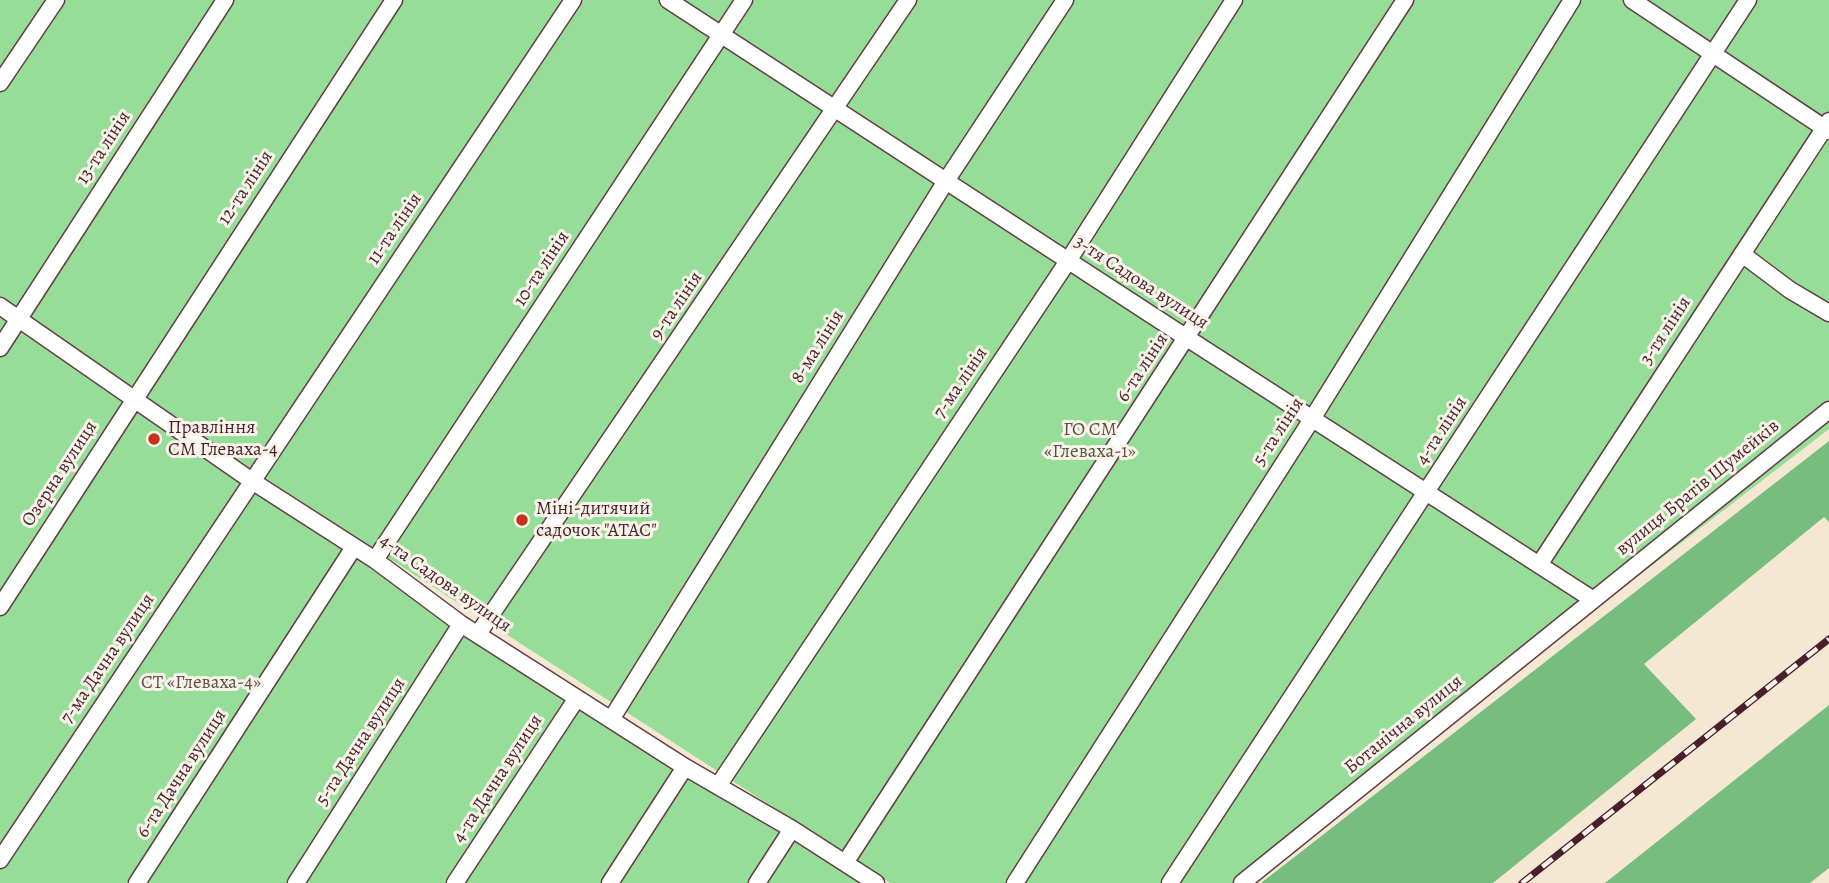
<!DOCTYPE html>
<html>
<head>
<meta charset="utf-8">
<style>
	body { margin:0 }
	canvas { display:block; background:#f5e8d3 }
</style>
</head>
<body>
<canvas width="1829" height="883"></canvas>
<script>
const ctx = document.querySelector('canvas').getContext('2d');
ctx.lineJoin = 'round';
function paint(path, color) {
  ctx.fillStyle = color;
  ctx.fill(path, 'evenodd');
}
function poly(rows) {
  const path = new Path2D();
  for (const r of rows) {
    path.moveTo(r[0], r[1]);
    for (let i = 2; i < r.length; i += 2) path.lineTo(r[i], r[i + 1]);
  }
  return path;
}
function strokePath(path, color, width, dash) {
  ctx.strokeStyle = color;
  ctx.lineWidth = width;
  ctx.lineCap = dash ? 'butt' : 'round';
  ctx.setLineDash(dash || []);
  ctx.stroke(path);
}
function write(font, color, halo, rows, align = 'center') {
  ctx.font = font + ' Alegreya,serif';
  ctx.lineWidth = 6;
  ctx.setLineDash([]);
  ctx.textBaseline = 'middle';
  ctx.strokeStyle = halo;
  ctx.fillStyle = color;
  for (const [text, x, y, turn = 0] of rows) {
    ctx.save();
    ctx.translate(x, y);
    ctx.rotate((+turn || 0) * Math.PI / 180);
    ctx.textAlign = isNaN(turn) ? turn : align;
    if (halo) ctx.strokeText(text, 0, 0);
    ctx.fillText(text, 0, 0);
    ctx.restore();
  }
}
paint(poly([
	[0,0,1829,0,1829,429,1240,883,890,883,0,306],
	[0,312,871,883,0,883]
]), '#96de98');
paint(poly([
	[1829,441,1829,522,1824,517,1644,664,1696,719,1493,883,1261,883],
	[1829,705,1829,868,1810,883,1605,883]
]), '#78bd80');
const minor = poly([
	[668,0,1187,338,1592,599],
	[1632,0,1829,131],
	[0,83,56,0],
	[1742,254,1790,290,1829,313],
	[0,306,252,481,375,560,461,624,685,767,792,829,876,883],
	[0,348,225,0],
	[375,560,744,0],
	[1539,565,1829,121],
	[0,607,394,0],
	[478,634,908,0],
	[612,718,946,181,1065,0],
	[718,786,1068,261,1234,0],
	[0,860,573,0],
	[845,863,1405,0],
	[137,883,354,547],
	[296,883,461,624],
	[455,883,577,698],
	[610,883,685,767],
	[757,883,792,829],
	[1015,883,1312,419,1572,0],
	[1170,883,1748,0],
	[1242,883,1829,410]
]);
strokePath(minor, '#643d44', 19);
strokePath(minor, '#fff', 16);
const rail = poly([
	[1522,883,1829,639]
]);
strokePath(rail, '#4a1f2b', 7);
strokePath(rail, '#f7f3e8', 4.5, [13]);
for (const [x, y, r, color] of [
	[154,439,7,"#c8321e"],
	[522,520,7,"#c8321e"]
]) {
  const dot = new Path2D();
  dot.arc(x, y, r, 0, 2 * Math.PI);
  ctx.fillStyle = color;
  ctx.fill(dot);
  strokePath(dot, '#f7f3e8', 2.5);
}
write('19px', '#4a1f2b', '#f7f3e8', [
	["13-та лінія",104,148,-57],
	["12-та лінія",246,188,-57],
	["11-та лінія",395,229,-56],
	["10-та лінія",542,269,-57],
	["3-тя Садова вулиця",1141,283,33],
	["9-та лінія",677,306,-56],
	["3-тя лінія",1666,331,-57],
	["8-ма лінія",818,347,-58],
	["6-та лінія",1143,368,-57],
	["7-ма лінія",961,383,-56],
	["4-та лінія",1442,431,-57],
	["5-та лінія",1279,432,-57],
	["Озерна вулиця",60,474,-57],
	["вулиця Братів Шумейків",1698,488,-39],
	["4-та Садова вулиця",445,584,35],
	["7-ма Дачна вулиця",108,659,-56],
	["Ботанічна вулиця",1404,725,-39],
	["5-та Дачна вулиця",361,742,-57],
	["6-та Дачна вулиця",182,774,-57],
	["4-та Дачна вулиця",498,779,-57]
]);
write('19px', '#4a1f2b', '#f7f3e8', [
	["Правління",168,428],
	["СМ Глеваха-4",168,450],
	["Міні-дитячий",536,509],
	["садочок \"АТАС\"",536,531]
], 'left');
write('19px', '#5d4f46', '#f7f3e8', [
	["ГО СМ",1090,430],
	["«Глеваха-1»",1090,452],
	["СТ «Глеваха-4»",201,683]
]);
</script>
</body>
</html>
